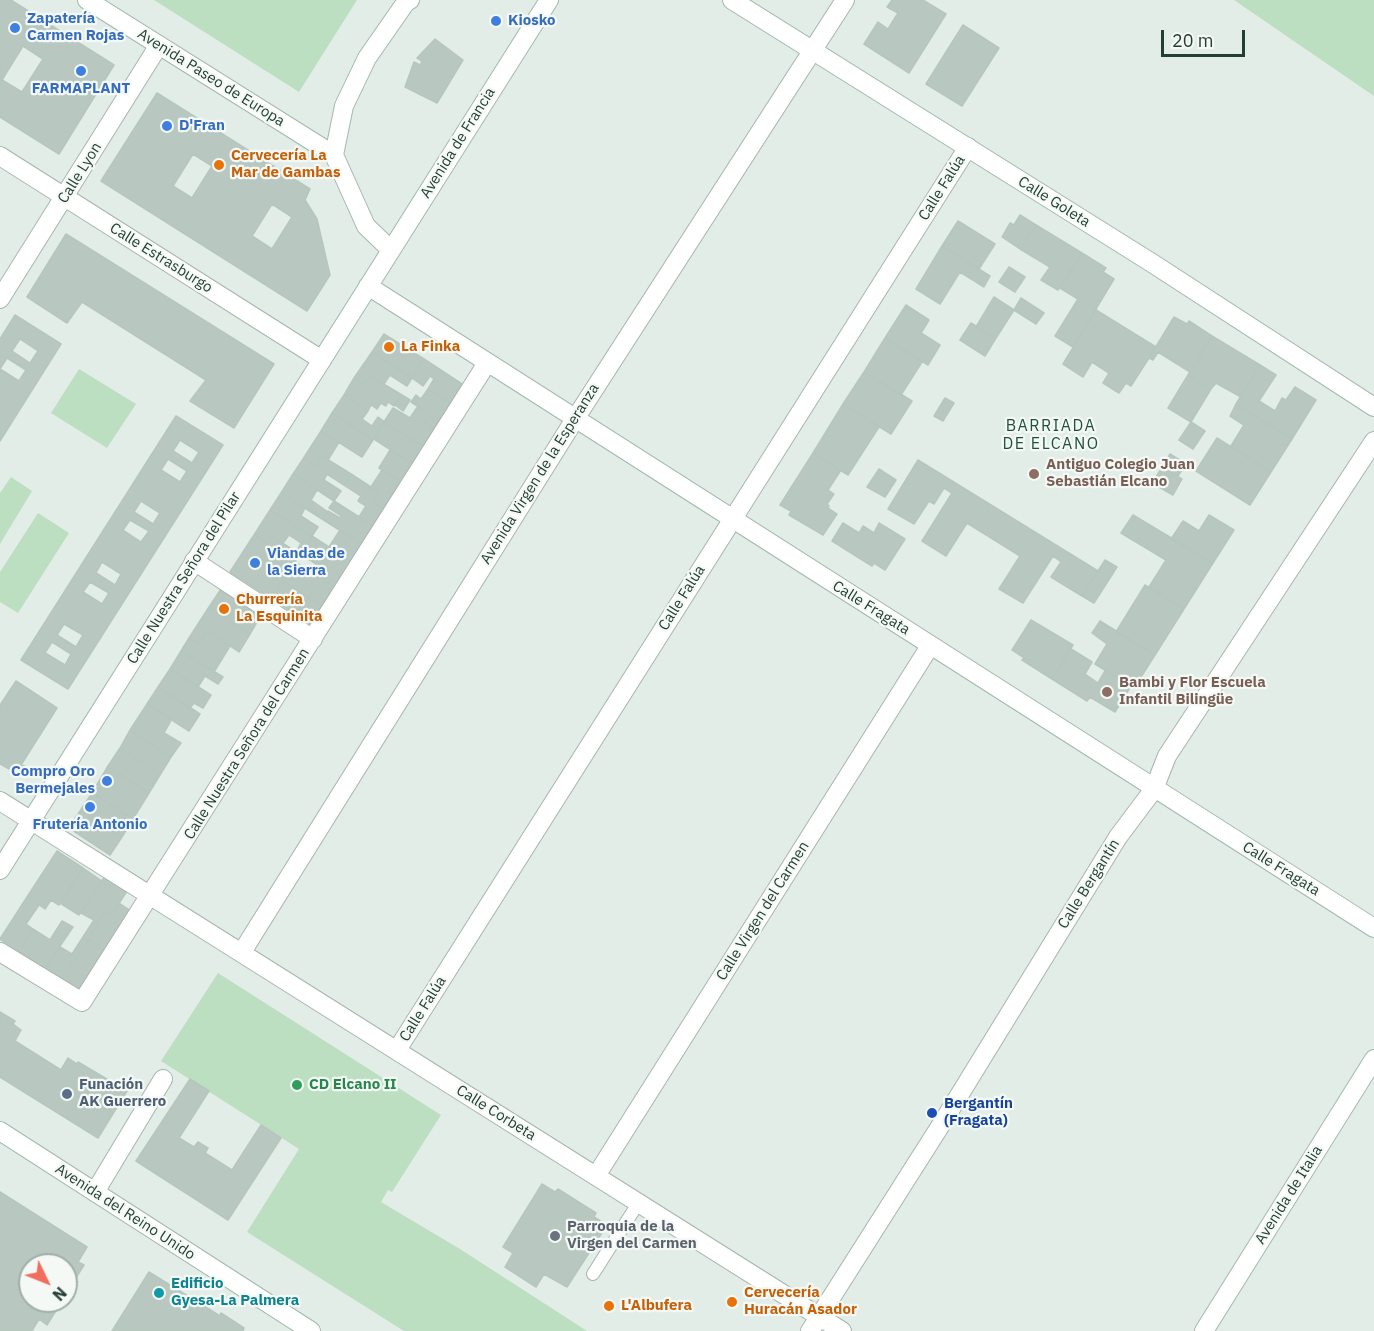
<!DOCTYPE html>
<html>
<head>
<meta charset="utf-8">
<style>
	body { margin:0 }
	#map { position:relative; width:1374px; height:1331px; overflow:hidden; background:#e3ede7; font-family:"IBM Plex Sans",sans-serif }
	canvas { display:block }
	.north { position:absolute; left:18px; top:1253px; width:60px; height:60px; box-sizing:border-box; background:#f4f9f6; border:2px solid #a0afa8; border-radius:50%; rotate:133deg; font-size:16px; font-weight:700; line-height:24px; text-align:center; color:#233f34 }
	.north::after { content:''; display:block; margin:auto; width:21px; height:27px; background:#f26e5c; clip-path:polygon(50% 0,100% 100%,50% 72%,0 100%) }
	.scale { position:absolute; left:1161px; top:30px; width:84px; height:27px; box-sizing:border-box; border:3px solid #233f34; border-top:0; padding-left:8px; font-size:18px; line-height:21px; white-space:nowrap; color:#233f34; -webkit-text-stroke:4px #f4f9f6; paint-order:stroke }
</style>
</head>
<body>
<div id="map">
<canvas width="1374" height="1331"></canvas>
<div class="north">N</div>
<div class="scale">20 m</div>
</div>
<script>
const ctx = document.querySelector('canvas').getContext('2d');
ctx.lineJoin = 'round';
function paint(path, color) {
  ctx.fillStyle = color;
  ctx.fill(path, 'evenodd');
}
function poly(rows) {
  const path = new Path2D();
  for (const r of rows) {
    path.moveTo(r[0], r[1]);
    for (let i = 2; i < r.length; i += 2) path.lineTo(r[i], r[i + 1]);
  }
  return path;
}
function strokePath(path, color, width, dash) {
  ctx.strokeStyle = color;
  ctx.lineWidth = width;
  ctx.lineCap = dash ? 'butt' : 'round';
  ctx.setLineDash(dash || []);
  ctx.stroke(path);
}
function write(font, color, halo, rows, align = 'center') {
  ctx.font = font + ' "IBM Plex Sans",sans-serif';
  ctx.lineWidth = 4.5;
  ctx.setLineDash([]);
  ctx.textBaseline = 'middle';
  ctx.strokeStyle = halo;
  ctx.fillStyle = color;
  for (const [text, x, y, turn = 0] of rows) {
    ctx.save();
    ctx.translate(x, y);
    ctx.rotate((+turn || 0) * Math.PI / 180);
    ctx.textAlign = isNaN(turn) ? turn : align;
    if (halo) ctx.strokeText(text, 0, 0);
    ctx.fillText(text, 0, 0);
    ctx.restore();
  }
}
paint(poly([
	[154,0,357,0,299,92],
	[1234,0,1374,0,1374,96],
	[79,369,136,404,107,448,51,413],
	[11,477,32,491,0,544,0,493],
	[38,513,69,533,18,613,0,602,0,572],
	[218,973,441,1115,392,1192,388,1190,381,1202,460,1249,587,1331,404,1331,247,1232,299,1149,161,1061]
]), '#bcdec1');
const building = poly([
	[0,0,11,0,114,65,59,154,0,117,0,0],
	[23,46,43,59,22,92,2,80,23,46],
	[892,0,923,0,946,14,909,73,864,44,878,22,888,29,898,13,887,7,892,0],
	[963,25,999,48,962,106,926,84,963,25],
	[435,39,463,60,437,103,405,87,414,62,420,65,422,61,417,58,435,39],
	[157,93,310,189,305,200,317,219,330,275,307,311,101,181,157,93],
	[193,154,212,166,192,198,173,186,193,154],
	[272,204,292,217,272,249,252,236,272,204],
	[1020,215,1036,225,1020,249,1002,237,1010,223,1014,225,1020,215],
	[958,221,995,244,979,269,942,246,958,221],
	[1036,225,1082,253,1058,290,1041,280,1050,267,1020,249,1036,225],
	[66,234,274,364,234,428,190,401,206,380,82,302,67,323,27,297,66,234],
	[942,246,990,276,984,287,960,272,940,304,916,289,942,246],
	[1082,253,1106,268,1103,272,1114,279,1073,347,1055,336,1078,299,1060,288,1082,253],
	[1009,267,1025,277,1015,292,999,282,1009,267],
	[994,297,1014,310,996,338,976,327,994,297],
	[1021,298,1044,313,1036,324,1014,310,1021,298],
	[906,305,929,320,921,333,940,345,928,365,885,338,906,305],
	[1096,310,1156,347,1131,386,1126,383,1119,393,1103,383,1109,373,1092,362,1083,377,1063,364,1096,310],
	[15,315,61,344,0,441,0,339,15,315],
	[20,339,38,351,30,363,12,351,20,339],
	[7,358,26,370,19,381,0,369,7,358],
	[1174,317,1187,324,1189,321,1212,336,1190,372,1158,352,1153,360,1149,358,1174,317],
	[971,323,996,338,985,356,960,340,971,323],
	[384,334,424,359,412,378,372,352,384,334],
	[1212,336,1260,365,1241,397,1216,383,1211,389,1188,375,1212,336],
	[885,338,922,362,901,395,864,372,885,338],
	[372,352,412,378,407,386,390,375,384,384,370,376,364,385,354,378,372,352],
	[424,359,465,386,453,405,428,389,434,379,430,376,423,386,412,378,424,359],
	[1260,365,1276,375,1259,401,1275,411,1282,398,1286,400,1295,387,1316,400,1292,439,1236,404,1260,365],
	[864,372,912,401,891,434,843,404,864,372],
	[1188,375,1211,389,1191,422,1168,408,1188,375],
	[370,376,402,395,394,406,388,402,386,406,381,403,377,409,371,405,368,411,344,395,354,378,364,385,370,376],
	[428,389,453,405,437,430,425,423,430,414,411,402,416,395,421,399,428,389],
	[344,395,368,411,362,419,372,426,378,417,385,422,373,440,332,413,344,395],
	[402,395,410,400,403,411,395,405,402,395],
	[945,398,954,403,943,421,934,416,945,398],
	[843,404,879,427,848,475,813,453,843,404],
	[1236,404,1292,439,1271,472,1231,446,1244,425,1230,416,1236,404],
	[418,406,430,414,425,423,437,430,425,448,384,422,393,408,410,418,418,406],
	[332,413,373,440,362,457,321,431,332,413],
	[176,416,223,445,68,689,21,660,176,416],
	[180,440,199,452,192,463,173,451,180,440],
	[168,459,187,471,180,482,161,470,168,459],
	[141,501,160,513,153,524,134,512,141,501],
	[130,520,149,531,141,542,123,530,130,520],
	[102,562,121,574,115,585,96,573,102,562],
	[90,582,109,593,102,604,83,592,90,582],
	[64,624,83,635,76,647,57,635,64,624],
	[52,642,71,654,65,665,45,653,52,642],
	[384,422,425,448,414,465,374,439,384,422],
	[1191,422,1205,431,1193,449,1179,440,1191,422],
	[321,431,339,442,328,460,322,456,316,466,303,459,321,431],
	[1217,438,1271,472,1250,505,1196,471,1217,438],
	[390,450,414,465,403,483,379,468,390,450],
	[813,453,841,470,828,490,834,494,827,504,829,506,828,508,837,514,823,535,789,515,791,511,780,505,813,453],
	[1170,454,1186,464,1178,476,1163,466,1170,454],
	[322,456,351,474,344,485,327,474,324,480,341,491,334,501,293,474,303,459,316,466,322,456],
	[918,460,1098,571,1082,596,1051,577,1061,562,1053,556,1023,603,999,589,1020,556,967,523,946,556,922,541,952,493,944,488,934,504,929,501,914,524,888,509,918,460],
	[1163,466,1182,479,1173,495,1152,483,1163,466],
	[879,469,896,480,885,497,867,487,879,469],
	[382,470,403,483,386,510,374,503,380,493,371,487,382,470],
	[293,474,317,490,311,500,328,512,322,519,281,493,293,474],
	[351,474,380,493,374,503,386,510,375,527,359,517,366,506,358,501,361,496,344,485,351,474],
	[281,493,305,508,301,516,318,527,312,536,270,510,281,493],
	[334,501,375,527,363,545,322,519,328,511,340,518,341,516,329,508,334,501],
	[270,510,312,536,300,554,296,552,301,543,289,535,283,543,271,536,267,543,254,535,270,510],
	[1133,515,1213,563,1184,609,1149,587,1166,560,1121,533,1133,515],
	[1209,515,1234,530,1213,563,1171,539,1183,521,1199,531,1209,515],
	[843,523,859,533,863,526,874,533,879,523,905,539,885,570,874,563,872,566,832,541,843,523],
	[340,530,363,545,352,562,329,547,340,530],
	[254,535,267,543,271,536,300,554,272,599,230,572,254,535],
	[312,536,352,562,336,588,324,580,329,572,300,554,312,536],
	[1105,560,1117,567,1094,603,1082,596,1105,560],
	[295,562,312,573,317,565,329,572,324,580,336,588,324,607,283,581,295,562],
	[283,581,324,607,312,625,272,599,283,581],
	[1145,585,1184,609,1155,655,1116,632,1145,585],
	[221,589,261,615,250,634,209,607,221,589],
	[209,607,250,634,239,652,208,631,199,644,189,638,209,607],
	[1031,620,1073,645,1052,679,1022,660,1024,658,1012,650,1031,620],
	[1100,621,1155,655,1134,688,1095,664,1107,644,1092,633,1100,621],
	[208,631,230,646,214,672,181,651,189,638,199,644,208,631],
	[1071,649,1092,662,1085,674,1098,683,1105,671,1131,686,1115,712,1090,697,1087,701,1052,679,1071,649],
	[181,651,223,677,218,684,205,676,198,687,170,669,181,651],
	[170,669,211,695,203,708,194,703,190,708,158,687,170,669],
	[16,681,57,708,21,765,25,766,18,774,0,764,0,705,16,681],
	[158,687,200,714,189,731,147,704,158,687],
	[147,704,172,719,164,733,181,743,171,757,130,730,147,704],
	[130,730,171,757,160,775,120,748,130,730],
	[120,748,160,775,149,793,108,766,120,748],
	[108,766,149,793,133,819,92,793,108,766],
	[92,793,133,819,122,837,80,811,92,793],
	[80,811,122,837,110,855,69,828,80,811],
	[57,851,83,868,59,905,51,900,45,909,27,897,57,851],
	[83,868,102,881,79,915,60,903,83,868],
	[105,876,127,891,112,914,105,911,88,940,83,937,94,920,81,913,105,876],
	[27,897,39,905,26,924,33,929,19,952,0,939,27,897],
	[119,903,131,911,105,951,88,940,105,911,112,914,119,903],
	[62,921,73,927,45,968,19,952,33,929,50,940,62,921],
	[83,937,88,940,62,979,45,968,60,947,72,954,83,937],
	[88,940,105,951,80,991,62,979,88,940],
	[0,1012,15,1021,13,1024,21,1030,15,1041,61,1070,68,1058,77,1064,78,1062,127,1091,98,1138,0,1077,0,1012],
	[190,1079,209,1091,179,1138,194,1147,198,1142,208,1148,205,1153,232,1170,261,1125,281,1138,228,1220,136,1161,190,1079],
	[542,1184,555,1192,558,1189,596,1213,594,1217,607,1225,567,1287,544,1274,536,1287,505,1267,513,1253,503,1247,542,1184],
	[0,1192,87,1247,78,1262,84,1265,66,1294,66,1265,30,1265,30,1301,62,1301,47,1325,39,1319,32,1331,0,1331,0,1192],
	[149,1272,220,1316,221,1313,244,1328,243,1331,112,1331,149,1272]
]);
paint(building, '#b8c8c0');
strokePath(building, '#b5c7bd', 1.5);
const lane = poly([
	[593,1274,639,1202]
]);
const street = poly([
	[0,156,322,360],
	[0,299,159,45],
	[194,561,313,639],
	[0,801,842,1331],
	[0,952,82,1002,487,363],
	[242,952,575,419,845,0],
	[397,1050,968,147],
	[596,1176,930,646],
	[95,1192,163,1079],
	[810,1331,944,1120,1118,837,1154,789,1167,756,1374,441]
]);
const secondary = poly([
	[87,0,334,155],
	[732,0,1152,263,1374,407],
	[391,250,366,226,334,155,344,106,367,58,406,2,410,0],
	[368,286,1374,928],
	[0,870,549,0],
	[0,1131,311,1331],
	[1204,1331,1374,1059]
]);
strokePath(lane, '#a6b5ae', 14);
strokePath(street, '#a6b5ae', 20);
strokePath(secondary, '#a1b9ae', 20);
strokePath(lane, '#fff', 12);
strokePath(street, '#fff', 18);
strokePath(secondary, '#fff', 18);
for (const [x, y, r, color] of [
	[496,21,6,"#3f7fe0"],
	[15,28,6,"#3f7fe0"],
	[81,71,6,"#3f7fe0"],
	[167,126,6,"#3f7fe0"],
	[219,165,6,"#e8710a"],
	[389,347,6,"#e8710a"],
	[1034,474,6,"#8d6e63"],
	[255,563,6,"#3f7fe0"],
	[224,609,6,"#e8710a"],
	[1107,692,6,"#8d6e63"],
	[107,781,6,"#3f7fe0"],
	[90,807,6,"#3f7fe0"],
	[297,1085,6,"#2e9e5b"],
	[67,1094,6,"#5c6f8a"],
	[932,1113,6,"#1a4fb4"],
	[555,1236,6,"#6b7280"],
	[159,1293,6,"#0f9aa8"],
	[732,1302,6,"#e8710a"],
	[609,1306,6,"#e8710a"]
]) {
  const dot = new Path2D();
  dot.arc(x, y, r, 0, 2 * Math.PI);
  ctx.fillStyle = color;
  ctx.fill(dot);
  strokePath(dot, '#f4f9f6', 2);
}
write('bold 15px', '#366cbe', '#f4f9f6', [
	["Zapatería",27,19],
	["Carmen Rojas",27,36],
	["Kiosko",508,21],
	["FARMAPLANT",81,89,"center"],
	["D'Fran",179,126],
	["Viandas de",267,554],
	["la Sierra",267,571],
	["Compro Oro",95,772,"right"],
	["Bermejales",95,789,"right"],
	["Frutería Antonio",90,825,"center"]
], 'left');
write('15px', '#233f34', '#f4f9f6', [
	["Avenida Paseo de Europa",211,78,32],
	["Avenida de Francia",458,143,-58],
	["Calle Lyon",80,173,-58],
	["Calle Falúa",942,188,-58],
	["Calle Goleta",1054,202,32],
	["Calle Estrasburgo",161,258,32],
	["Avenida Virgen de la Esperanza",540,474,-58],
	["Calle Nuestra Señora del Pilar",184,578,-58],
	["Calle Falúa",682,598,-58],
	["Calle Fragata",871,608,32],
	["Calle Nuestra Señora del Carmen",247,744,-58],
	["Calle Fragata",1281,869,32],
	["Calle Bergantín",1089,884,-58],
	["Calle Virgen del Carmen",763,911,-58],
	["Calle Falúa",423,1009,-58],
	["Calle Corbeta",496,1113,32],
	["Avenida de Italia",1289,1195,-58],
	["Avenida del Reino Unido",125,1212,33]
]);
write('bold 15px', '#c56008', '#f4f9f6', [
	["Cervecería La",231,156],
	["Mar de Gambas",231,173],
	["La Finka",401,347],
	["Churrería",236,600],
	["La Esquinita",236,617],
	["Cervecería",744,1293],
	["Huracán Asador",744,1310],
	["L'Albufera",621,1306]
], 'left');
write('bold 15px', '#785e54', '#f4f9f6', [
	["Antiguo Colegio Juan",1046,465],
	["Sebastián Elcano",1046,482],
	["Bambi y Flor Escuela",1119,683],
	["Infantil Bilingüe",1119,700]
], 'left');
write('bold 15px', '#4e5e75', '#f4f9f6', [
	["Funación",79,1085],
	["AK Guerrero",79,1102]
], 'left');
write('bold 15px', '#27864d', '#f4f9f6', [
	["CD Elcano II",309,1085]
], 'left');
write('bold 15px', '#164399', '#f4f9f6', [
	["Bergantín",944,1104],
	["(Fragata)",944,1121]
], 'left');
write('bold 15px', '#5b616d', '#f4f9f6', [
	["Parroquia de la",567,1227],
	["Virgen del Carmen",567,1244]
], 'left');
write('bold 15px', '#0d838f', '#f4f9f6', [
	["Edificio",171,1284],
	["Gyesa-La Palmera",171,1301]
], 'left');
ctx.letterSpacing = '1.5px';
write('16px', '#1e513e', '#f4f9f6', [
	["BARRIADA",1051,426],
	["DE ELCANO",1051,444]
]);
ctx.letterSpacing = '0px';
</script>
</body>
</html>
